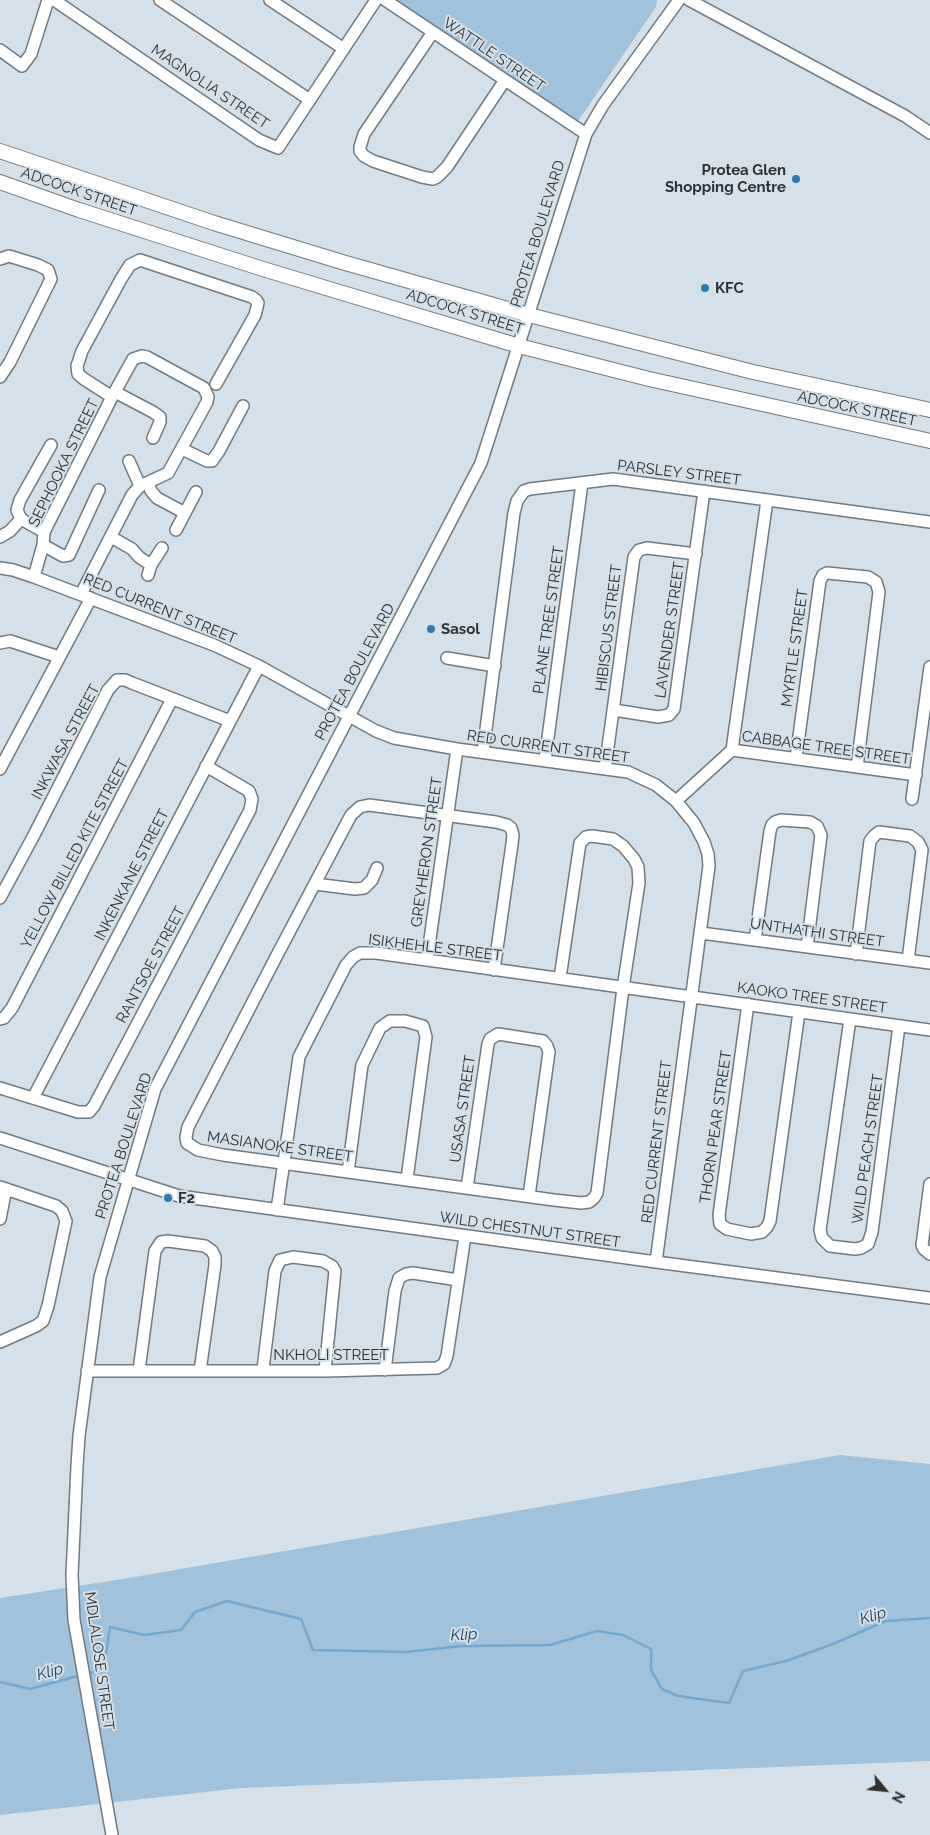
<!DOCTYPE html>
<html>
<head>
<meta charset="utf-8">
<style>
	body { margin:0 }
	#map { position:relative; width:930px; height:1835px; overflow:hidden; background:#d6e0e8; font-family:Raleway,sans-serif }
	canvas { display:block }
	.north { position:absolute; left:860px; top:1765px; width:50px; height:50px; -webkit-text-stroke:4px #d6e0e8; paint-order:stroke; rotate:118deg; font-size:14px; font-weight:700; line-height:20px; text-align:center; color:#2d3134 }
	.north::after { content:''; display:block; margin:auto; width:18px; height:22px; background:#2d3134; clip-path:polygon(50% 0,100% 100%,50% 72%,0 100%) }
</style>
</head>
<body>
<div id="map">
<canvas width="930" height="1835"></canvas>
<div class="north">N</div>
</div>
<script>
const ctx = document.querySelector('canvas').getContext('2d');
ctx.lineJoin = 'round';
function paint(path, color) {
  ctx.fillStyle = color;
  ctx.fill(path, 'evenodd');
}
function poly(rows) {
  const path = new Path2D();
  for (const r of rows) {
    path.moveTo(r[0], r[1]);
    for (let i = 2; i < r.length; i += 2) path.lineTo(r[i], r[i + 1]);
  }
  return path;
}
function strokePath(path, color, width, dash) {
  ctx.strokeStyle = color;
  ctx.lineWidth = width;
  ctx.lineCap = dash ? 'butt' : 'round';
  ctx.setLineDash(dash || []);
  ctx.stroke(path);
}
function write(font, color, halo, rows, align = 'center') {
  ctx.font = font + ' Raleway,sans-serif';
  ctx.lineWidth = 4;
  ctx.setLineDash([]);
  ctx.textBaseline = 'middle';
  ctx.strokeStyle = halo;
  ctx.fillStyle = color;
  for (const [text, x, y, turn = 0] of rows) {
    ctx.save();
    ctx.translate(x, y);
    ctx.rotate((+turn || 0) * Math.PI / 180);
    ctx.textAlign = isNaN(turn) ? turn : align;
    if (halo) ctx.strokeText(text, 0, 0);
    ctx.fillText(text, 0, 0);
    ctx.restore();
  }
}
paint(poly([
	[395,0,657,0,656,7,578,121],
	[840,1455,930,1464,930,1761,241,1788,0,1815,0,1598,123,1579]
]), '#a2c1da');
strokePath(poly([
	[86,1674,94,1672,106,1653,110,1627,144,1635,181,1630,195,1612,227,1601,301,1619,313,1650,406,1652,461,1646,550,1645,597,1631,623,1635,651,1649,651,1670,662,1689,678,1696,729,1703,743,1671,786,1661,833,1644,886,1621,930,1618],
	[0,1682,30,1689,81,1675]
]), '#74a8ce', 2.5);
const minor = poly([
	[54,0,259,140,278,148,376,0],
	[160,0,310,100],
	[270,0,344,49],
	[385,0,586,134],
	[689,0,905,116,930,133],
	[433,32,364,134,360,147,360,151,364,156,373,161,422,177,433,179,437,177,447,167,505,80],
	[0,50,22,66,31,54,48,0],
	[0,259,9,256,38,265,48,270,51,279,10,362,0,377],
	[115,392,153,412,160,417,160,422,153,438],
	[112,397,84,379,78,374,77,366,82,351,121,279,130,265,140,260,252,297,256,300,258,303,255,315,216,384],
	[182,449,207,461,212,461,219,451,243,406],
	[129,461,140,486],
	[148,483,151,491,157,498,185,513],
	[176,530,196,492],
	[44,532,21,519,17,510,20,500,51,445],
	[0,537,10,531,21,519],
	[111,537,132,549,139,557,151,565],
	[43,545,63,556,69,555,99,490],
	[0,568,13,570,34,577,214,645,259,666,376,731,394,738,457,749,628,772,656,785,676,801,694,823,704,842,708,854,709,866,656,1262],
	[148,575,151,565,162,548],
	[34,577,43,545,44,532,112,397,133,359,142,356,147,357,204,388,208,397,207,402,168,473,140,486,132,495,81,594],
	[0,643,10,641,59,657],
	[447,658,495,666],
	[614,710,658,717,669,715,674,709,704,491],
	[732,750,916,775],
	[483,752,514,513,517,501,524,491,530,489,613,479,930,522],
	[796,758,820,581,823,575,827,573,868,577,876,582,879,592,857,767],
	[545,760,582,483],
	[0,769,91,598],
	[605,769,634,557,639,550,647,548,696,554],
	[912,799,930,667],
	[676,801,732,750,767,500],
	[315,884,355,889,364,888,372,880,377,868],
	[0,898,34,835,108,690,117,680,125,680,132,683,230,721],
	[701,933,930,963],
	[755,940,770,831,772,825,775,822,781,820,810,822,817,826,821,835,807,947],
	[856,954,870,841,874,836,879,832,910,836,918,842,922,850,908,960],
	[427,960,457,749],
	[494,970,512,844,513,835,511,828,507,825,496,822,369,805,360,807,351,815,275,959,188,1127,186,1137,187,1143,198,1150,223,1155,554,1200,581,1203,589,1202,594,1198,597,1193,623,988,639,883,638,867,634,859,623,846,613,839,592,836,586,837,580,843,560,978],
	[748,1004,719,1215,720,1224,727,1229,751,1234,762,1232,767,1227,770,1221,799,1012],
	[0,1019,4,1018,12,1008,172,699],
	[850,1019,820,1230,822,1238,830,1246,855,1249,861,1248,868,1244,872,1232,899,1026],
	[0,1088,78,1112,89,1112,94,1106,250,810,252,799,249,791,206,766],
	[33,1098,259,666],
	[0,1138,179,1196,656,1262,930,1298],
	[348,1172,362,1065,380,1028,390,1021,405,1021,423,1026,426,1037,407,1179],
	[930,1184,922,1245,924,1249,930,1254],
	[0,1187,56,1206,62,1211,66,1221,48,1306,43,1321,36,1326,0,1342],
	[467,1188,488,1044,490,1039,498,1034,543,1041,547,1046,549,1052,529,1196],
	[277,1210,299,1057,346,965,353,957,360,953,376,953,427,960,930,1030],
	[0,1219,6,1189],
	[263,1369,275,1271,280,1260,293,1257,323,1261,332,1266,335,1271,325,1371],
	[139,1370,155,1251,161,1242,168,1241,205,1246,212,1251,215,1257,215,1265,200,1371],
	[385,1370,395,1291,399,1278,406,1274,413,1273,458,1280],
	[87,1371,325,1371,437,1368,444,1364,447,1356,465,1236],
	[112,1835,74,1620,72,1575,77,1466,79,1436,100,1277,155,1089,481,463,586,134,603,105,679,0]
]);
const major = poly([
	[0,151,214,223,342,262,529,315,753,372,930,410],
	[0,182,79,210,263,269,519,346,649,379,930,441]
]);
strokePath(minor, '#717a81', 14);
strokePath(major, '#717a81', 16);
strokePath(minor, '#fff', 11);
strokePath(major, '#fff', 14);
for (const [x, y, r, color] of [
	[796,179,5,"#2e7aad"],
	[705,288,5,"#2e7aad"],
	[431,629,5,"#2e7aad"],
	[168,1198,5,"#2e7aad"]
]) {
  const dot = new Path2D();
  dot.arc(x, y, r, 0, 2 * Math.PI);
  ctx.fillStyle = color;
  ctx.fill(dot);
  strokePath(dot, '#d6e0e8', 2);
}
write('15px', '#2d3134', '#d6e0e8', [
	["WATTLE STREET",494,55,34],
	["MAGNOLIA STREET",210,87,34],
	["ADCOCK STREET",79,192,19],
	["PROTEA BOULEVARD",538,234,-73],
	["ADCOCK STREET",465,312,17],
	["ADCOCK STREET",857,409,12],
	["SEPHOOKA STREET",64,463,-64],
	["PARSLEY STREET",679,473,7],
	["RED CURRENT STREET",160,609,22],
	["PLANE TREE STREET",549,620,-82],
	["HIBISCUS STREET",609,628,-83],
	["LAVENDER STREET",670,630,-82],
	["MYRTLE STREET",795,648,-82],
	["PROTEA BOULEVARD",355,672,-62],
	["INKWASA STREET",66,742,-62],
	["RED CURRENT STREET",548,747,8],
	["CABBAGE TREE STREET",826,748,8],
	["GREYHERON STREET",427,852,-82],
	["YELLOW BILLED KITE STREET",75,854,-62],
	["INKENKANE STREET",132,875,-63],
	["UNTHATHI STREET",817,933,8],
	["ISIKHEHLE STREET",435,948,7],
	["RANTSOE STREET",151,965,-62],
	["KAOKO TREE STREET",812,998,8],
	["USASA STREET",463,1109,-82],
	["THORN PEAR STREET",716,1127,-82],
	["RED CURRENT STREET",657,1142,-83],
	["PROTEA BOULEVARD",124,1146,-72],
	["MASIANOKE STREET",280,1147,8],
	["WILD PEACH STREET",868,1149,-82],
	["WILD CHESTNUT STREET",530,1230,8],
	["NKHOLI STREET",331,1355],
	["MDLALOSE STREET",99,1661,82]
]);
write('bold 15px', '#2d3134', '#d6e0e8', [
	["Protea Glen",786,170,"right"],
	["Shopping Centre",786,187,"right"],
	["KFC",715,288],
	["Sasol",441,629],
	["F2",178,1198]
], 'left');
write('italic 16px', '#163e59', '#d6e0e8', [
	["Klip",873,1616,-17],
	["Klip",464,1635,-3],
	["Klip",50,1672,-15]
]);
</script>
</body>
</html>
